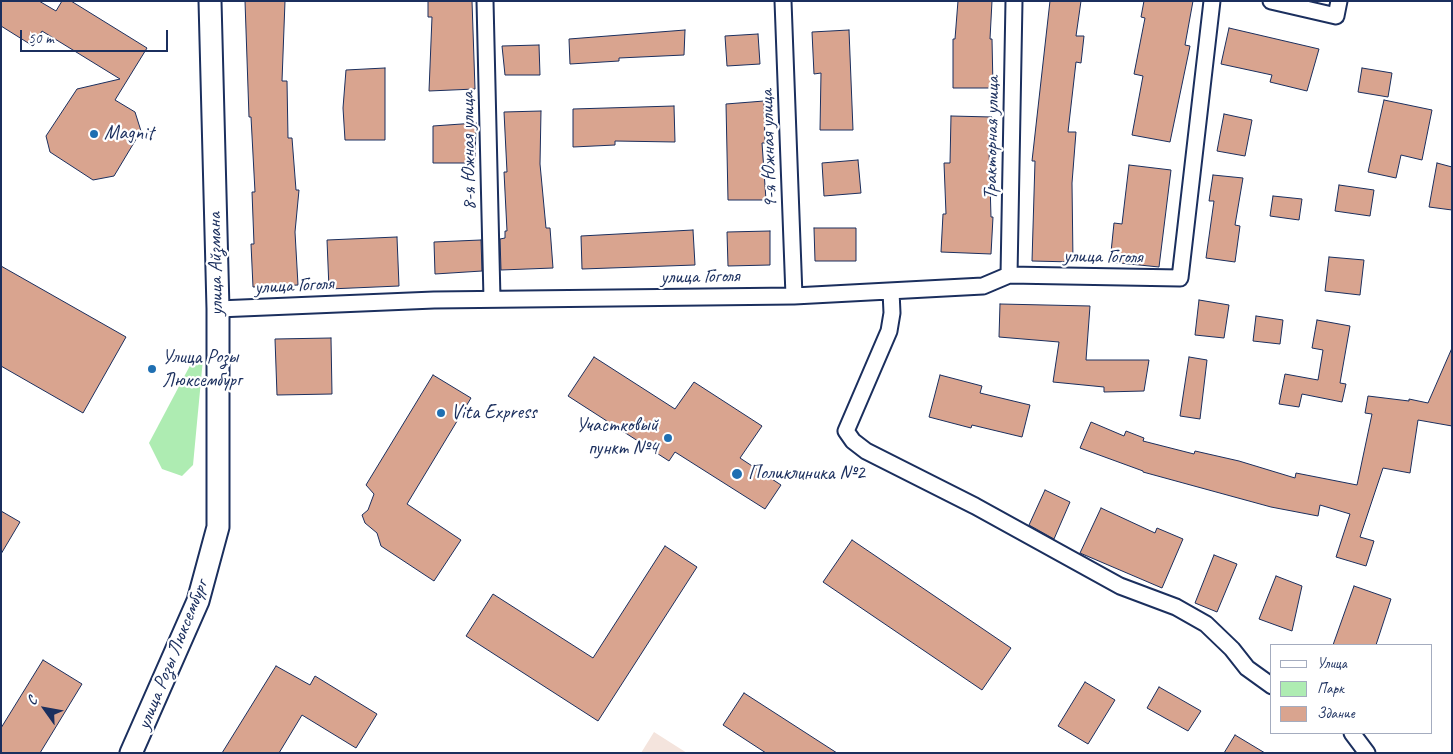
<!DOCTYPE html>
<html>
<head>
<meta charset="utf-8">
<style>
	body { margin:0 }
	#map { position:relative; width:1453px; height:754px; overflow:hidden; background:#fff; font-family:Caveat,sans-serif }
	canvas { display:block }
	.frame { position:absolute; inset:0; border:2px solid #1b2f5e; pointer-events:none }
	.legend { position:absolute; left:1270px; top:644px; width:162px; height:90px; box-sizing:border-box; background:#fff; border:1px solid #a4acbf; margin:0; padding:6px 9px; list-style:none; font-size:15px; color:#1b2f5e }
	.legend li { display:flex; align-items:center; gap:10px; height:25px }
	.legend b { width:25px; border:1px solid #a4acbf }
	.north { position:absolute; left:20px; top:684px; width:50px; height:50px; -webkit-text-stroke:4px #fff; paint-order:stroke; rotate:302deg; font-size:14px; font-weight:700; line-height:20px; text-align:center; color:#1b2f5e }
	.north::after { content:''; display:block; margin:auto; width:18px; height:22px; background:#1b2f5e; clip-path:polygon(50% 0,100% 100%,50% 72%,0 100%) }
	.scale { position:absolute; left:20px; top:30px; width:148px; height:22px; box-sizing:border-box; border:2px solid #1b2f5e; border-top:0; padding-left:6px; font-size:15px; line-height:18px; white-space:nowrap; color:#1b2f5e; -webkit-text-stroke:4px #fff; paint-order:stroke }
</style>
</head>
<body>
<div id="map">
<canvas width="1453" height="754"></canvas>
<div class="frame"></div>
<ul class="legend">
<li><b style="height:6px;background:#fff"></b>Улица</li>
<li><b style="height:14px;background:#aeecb2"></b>Парк</li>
<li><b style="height:14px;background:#d9a48f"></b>Здание</li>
</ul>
<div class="north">С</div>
<div class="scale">50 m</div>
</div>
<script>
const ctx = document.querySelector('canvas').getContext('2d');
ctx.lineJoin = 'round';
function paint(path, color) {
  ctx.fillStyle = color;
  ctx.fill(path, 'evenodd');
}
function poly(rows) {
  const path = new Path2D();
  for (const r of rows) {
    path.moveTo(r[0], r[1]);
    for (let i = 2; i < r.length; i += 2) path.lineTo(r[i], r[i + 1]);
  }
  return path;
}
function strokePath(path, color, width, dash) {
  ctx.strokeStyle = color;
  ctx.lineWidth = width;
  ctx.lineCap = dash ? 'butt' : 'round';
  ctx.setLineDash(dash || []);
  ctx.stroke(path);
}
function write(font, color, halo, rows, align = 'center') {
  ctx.font = font + ' Caveat,sans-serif';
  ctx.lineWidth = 4.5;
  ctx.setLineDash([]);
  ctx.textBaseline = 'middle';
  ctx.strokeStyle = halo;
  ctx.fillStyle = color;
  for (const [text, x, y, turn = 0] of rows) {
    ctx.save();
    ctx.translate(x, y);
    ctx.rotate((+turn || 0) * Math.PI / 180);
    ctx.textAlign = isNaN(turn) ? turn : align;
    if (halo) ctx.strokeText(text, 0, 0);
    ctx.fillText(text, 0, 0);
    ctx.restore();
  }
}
paint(poly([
	[654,732,687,753,641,753]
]), '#f4e4dd');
paint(poly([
	[194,358,203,359,193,465,182,476,162,469,149,443]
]), '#aeecb2');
const building = poly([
	[1,1,39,1,56,11,62,1,71,1,147,48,115,100,135,112,141,131,114,176,93,180,50,152,46,136,77,89,120,79,42,31,33,46,1,26,1,1],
	[245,1,285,1,282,81,287,81,288,138,292,138,296,190,299,190,295,232,298,285,253,287,251,244,254,244,252,192,255,192,251,117,249,117,245,1],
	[428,1,472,1,475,89,429,91,432,17,428,17,428,1],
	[958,1,992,1,990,39,992,39,993,88,953,88,953,39,955,39,958,1],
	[1050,1,1081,1,1076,36,1084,36,1081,63,1076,62,1068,132,1076,132,1072,183,1073,262,1032,261,1035,161,1032,161,1050,1],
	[1144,1,1193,1,1185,45,1190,46,1170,142,1132,135,1143,76,1134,74,1145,18,1141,17,1144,1],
	[1229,28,1319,49,1307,91,1270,82,1272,75,1221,64,1229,28],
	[685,30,684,55,619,58,619,61,570,64,569,39,685,30],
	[849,30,853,130,820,130,821,73,814,74,812,32,849,30],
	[758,34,760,64,727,66,725,36,758,34],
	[539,45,540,75,505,75,502,46,539,45],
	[385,68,385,140,345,140,343,108,346,70,385,68],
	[1362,68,1392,73,1388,97,1358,92,1362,68],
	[1384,100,1432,110,1422,160,1401,155,1396,178,1368,172,1384,100],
	[764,101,765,143,762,143,766,200,728,200,726,104,764,101],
	[674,106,675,142,615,141,615,145,573,147,573,109,674,106],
	[541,111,540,164,546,228,550,228,553,268,501,270,500,239,505,238,505,231,507,231,504,172,507,172,504,112,541,111],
	[1224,114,1252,120,1245,156,1217,151,1224,114],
	[951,116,992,117,991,148,989,148,991,217,993,217,991,254,941,252,943,214,946,214,944,163,950,163,951,116],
	[476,123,475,163,433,163,433,126,476,123],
	[858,160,861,193,824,196,822,163,858,160],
	[1437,163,1452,167,1452,210,1429,207,1437,163],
	[1129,165,1171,170,1159,267,1110,262,1114,223,1122,224,1129,165],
	[1213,175,1243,178,1235,225,1240,226,1235,262,1206,258,1214,201,1209,201,1213,175],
	[1339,185,1374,190,1370,216,1335,211,1339,185],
	[1273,196,1302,199,1299,220,1270,216,1273,196],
	[814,228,856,228,856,261,815,261,814,228],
	[693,230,695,265,582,269,581,236,693,230],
	[770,231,770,265,728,266,727,232,770,231],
	[397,237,399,286,329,289,327,240,397,237],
	[481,240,482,271,435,274,434,242,481,240],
	[1329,257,1364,260,1360,295,1325,291,1329,257],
	[1,266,126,337,83,413,1,366,1,266],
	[1199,300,1229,305,1224,338,1195,335,1199,300],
	[1000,304,1090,306,1086,360,1149,360,1144,391,1104,392,1104,387,1053,382,1059,342,999,337,1000,304],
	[1256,316,1283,320,1280,344,1253,341,1256,316],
	[1317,320,1350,326,1340,383,1346,384,1342,402,1302,394,1299,407,1279,404,1285,374,1318,380,1323,350,1312,348,1317,320],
	[331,338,332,394,277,395,275,339,331,338],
	[1452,348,1452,426,1418,420,1410,473,1383,468,1360,537,1374,541,1366,566,1336,557,1350,514,1320,505,1318,516,1271,507,1143,472,1143,471,1080,448,1091,422,1124,436,1126,431,1144,438,1143,441,1194,454,1195,451,1239,461,1295,478,1296,473,1357,485,1372,414,1365,413,1368,396,1409,401,1409,399,1428,403,1452,348],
	[594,357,675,409,694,382,762,426,740,458,781,485,765,509,675,452,669,461,568,396,594,357],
	[1189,357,1207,360,1200,419,1180,416,1189,357],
	[433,375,471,398,407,504,461,540,434,581,381,546,377,533,365,523,362,515,368,510,374,494,366,485,433,375],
	[940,375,982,386,980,393,1030,405,1022,437,972,425,971,428,929,417,940,375],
	[1045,490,1070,502,1054,539,1029,525,1045,490],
	[1101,508,1155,533,1157,528,1183,539,1162,588,1080,553,1101,508],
	[1,511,20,522,1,554,1,511],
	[852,540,1011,648,982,690,823,582,852,540],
	[665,546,697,567,598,721,466,636,493,594,593,658,665,546],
	[1214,555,1237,564,1217,612,1195,603,1214,555],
	[1276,576,1302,586,1292,631,1259,619,1276,576],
	[1354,586,1391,599,1376,645,1333,645,1354,586],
	[43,660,82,684,40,753,1,753,1,728,43,660],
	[276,666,310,685,315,676,377,714,356,748,302,715,279,753,222,753,276,666],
	[1085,682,1115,700,1088,744,1058,726,1085,682],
	[1159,687,1201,711,1188,731,1147,708,1159,687],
	[744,693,837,753,766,753,723,725,744,693],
	[1235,735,1265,753,1224,753,1235,735]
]);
paint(building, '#d9a48f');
strokePath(building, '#1b2f5e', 1);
const street = poly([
	[485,1,492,299],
	[783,1,794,296],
	[1271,1,1336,16,1339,1],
	[1009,275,1014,1],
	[891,291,892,313,889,331,846,431,853,441,866,451,975,506,1120,586,1176,607,1206,624,1232,649,1247,668,1272,686],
	[218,309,434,300,794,296,983,286,1009,275,1180,278,1212,1],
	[1352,733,1367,753]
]);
const secondary = poly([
	[131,753,198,601,218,527,218,309,210,1]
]);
strokePath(street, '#1b2f5e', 19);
strokePath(secondary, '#1b2f5e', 25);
strokePath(street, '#fff', 15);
strokePath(secondary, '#fff', 21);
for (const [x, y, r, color] of [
	[94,134,5,"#1f6fb2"],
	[152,369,5,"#1f6fb2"],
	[441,413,5,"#1f6fb2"],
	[668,438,5,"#1f6fb2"],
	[737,474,6,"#1f6fb2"]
]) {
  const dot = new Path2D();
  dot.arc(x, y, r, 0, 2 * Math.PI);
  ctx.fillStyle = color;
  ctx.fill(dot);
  strokePath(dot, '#fff', 2);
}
write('20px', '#1b2f5e', '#fff', [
	["Magnit",104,134],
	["Улица Розы",162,358],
	["Люксембург",162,381],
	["Vita Express",451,413],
	["Участковый",658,426,"right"],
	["пункт №4",658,449,"right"],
	["Поликлиника №2",748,474]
], 'left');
write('20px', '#1b2f5e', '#fff', [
	["Тракторная улица",992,138,-89],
	["9-я Южная улица",769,149,-92],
	["8-я Южная улица",469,151,-91],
	["улица Гоголя",1103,257,1],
	["улица Айзмана",216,264,-91],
	["улица Гоголя",700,277,-1],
	["улица Гоголя",294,286,-3],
	["улица Розы Люксембург",173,655,-68]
]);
</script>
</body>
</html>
